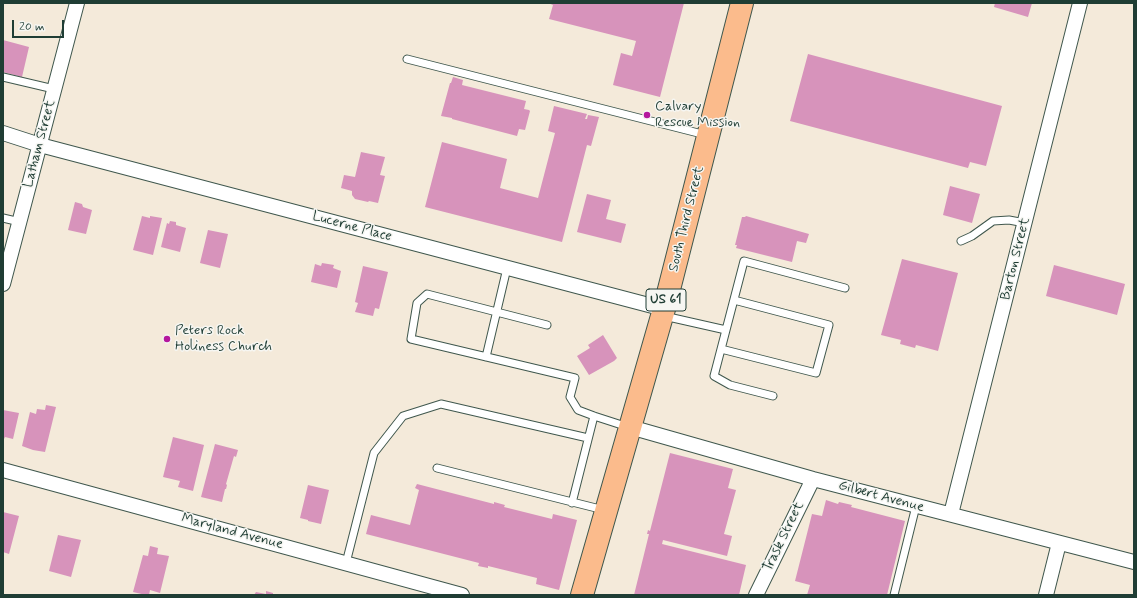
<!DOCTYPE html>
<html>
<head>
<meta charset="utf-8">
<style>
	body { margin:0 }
	#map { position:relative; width:1137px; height:598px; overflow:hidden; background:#f4eada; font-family:Mynerve,sans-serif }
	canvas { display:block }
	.frame { position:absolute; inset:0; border:4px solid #1f3d34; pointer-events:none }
	.scale { position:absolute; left:12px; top:20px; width:52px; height:18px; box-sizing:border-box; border:2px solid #1f3d34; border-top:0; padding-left:5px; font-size:12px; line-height:14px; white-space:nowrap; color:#1f3d34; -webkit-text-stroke:3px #f6f6f2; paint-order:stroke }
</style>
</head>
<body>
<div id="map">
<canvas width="1137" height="598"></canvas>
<div class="frame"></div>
<div class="scale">20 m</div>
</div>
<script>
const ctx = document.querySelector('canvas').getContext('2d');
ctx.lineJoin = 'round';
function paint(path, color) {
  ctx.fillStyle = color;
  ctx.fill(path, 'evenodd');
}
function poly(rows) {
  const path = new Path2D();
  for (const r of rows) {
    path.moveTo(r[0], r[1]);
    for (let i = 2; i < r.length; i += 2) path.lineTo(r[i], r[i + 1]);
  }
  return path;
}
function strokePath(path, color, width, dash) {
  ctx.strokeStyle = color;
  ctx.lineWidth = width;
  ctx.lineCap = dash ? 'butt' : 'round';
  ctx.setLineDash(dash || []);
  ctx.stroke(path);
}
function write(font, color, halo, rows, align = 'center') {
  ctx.font = font + ' Mynerve,sans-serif';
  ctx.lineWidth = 3;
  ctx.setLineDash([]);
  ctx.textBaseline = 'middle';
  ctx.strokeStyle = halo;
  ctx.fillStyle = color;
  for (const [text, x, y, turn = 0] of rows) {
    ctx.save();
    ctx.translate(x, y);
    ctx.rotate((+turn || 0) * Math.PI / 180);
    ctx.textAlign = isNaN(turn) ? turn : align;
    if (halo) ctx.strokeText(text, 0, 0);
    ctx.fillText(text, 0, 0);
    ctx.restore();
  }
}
paint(poly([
	[548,3,684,3,660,97,613,85,621,53,632,56,636,41,549,19,553,5],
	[995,3,1032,3,1028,17,994,7],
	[3,40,29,47,22,77,3,72],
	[808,54,1002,106,986,166,970,162,968,168,790,121],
	[453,77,463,80,462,85,526,101,524,109,529,110,530,111,525,130,519,129,517,136,452,119,452,118,441,116,450,83,451,83],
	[554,106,587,114,585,119,587,119,588,115,599,117,591,146,587,145,562,242,425,207,442,142,507,159,500,188,538,198,555,133,548,131],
	[361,152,385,157,380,175,385,176,378,203,369,201,368,202,355,199,352,195,352,191,341,188,344,175,355,177],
	[950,186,980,194,972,223,943,215],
	[587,194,611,200,606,219,626,224,621,243,577,232],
	[75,202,82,204,83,207,92,210,86,234,68,230],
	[142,216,150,218,150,216,162,218,153,255,133,250],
	[746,216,809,234,806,243,797,241,792,262,736,248,737,245,735,245,742,217,745,217],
	[170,221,176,222,176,225,186,228,180,252,161,247,167,223,169,224],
	[208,230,228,234,220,268,200,263],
	[902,259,958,273,938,351,916,345,915,348,900,344,901,340,881,335],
	[322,263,334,265,333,268,341,271,337,288,311,282,315,264,321,266],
	[1054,265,1125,284,1117,315,1046,296],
	[363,266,388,272,379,309,375,308,373,316,355,312,358,303,355,302],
	[603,335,617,358,614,361,589,375,577,356,590,348,588,345],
	[46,405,56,407,45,452,33,450,22,446,30,412,36,414,37,409,45,410],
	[3,410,19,413,13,439,5,437,4,439,3,439],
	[173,437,204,445,193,491,178,487,180,481,163,477],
	[215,444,238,450,236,457,234,456,226,484,227,485,226,489,225,489,222,502,201,497],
	[670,453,733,469,728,488,736,490,724,534,732,536,727,556,663,540,662,544,746,565,739,595,634,595,649,534,647,534,648,530,650,531],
	[417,484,494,504,494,502,505,505,504,507,552,519,553,514,577,520,559,590,536,584,537,578,488,566,488,568,478,566,479,563,366,534,371,515,410,525,419,490,415,488],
	[308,485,329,490,321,524,308,521,308,520,300,518],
	[826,500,838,504,839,502,852,505,851,507,905,521,887,595,807,595,810,585,795,581,812,514,822,516],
	[3,512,19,516,9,554,3,552],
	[58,535,81,540,71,577,49,571],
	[150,546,158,548,157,554,169,556,160,593,150,590,149,595,146,595,133,592,143,555,148,556],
	[266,591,273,593,273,595,254,595,256,592,266,594]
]), '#d793bb');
const lane = poly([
	[407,59,706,135],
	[3,77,54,89],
	[3,218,20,222],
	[961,241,972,236,993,221,1009,220,1025,223],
	[664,316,726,330],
	[547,325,427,294,417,303,411,339,575,378,570,397,578,410,594,416,628,427],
	[721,349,816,373,829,325,734,300],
	[486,357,507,268],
	[773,396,730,385,714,376,744,261,845,288],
	[437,468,604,510],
	[572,503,594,416],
	[346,563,374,453,403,416,441,404,588,438],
	[894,595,916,506]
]);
const street = poly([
	[3,133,40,145,664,309],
	[3,284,77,3],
	[630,427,813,479,1134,562],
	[3,470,462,595],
	[951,514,1080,3],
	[756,595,813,479],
	[1046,595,1059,543]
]);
const primary = poly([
	[582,595,664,309,742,3]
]);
strokePath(lane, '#3f574d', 9);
strokePath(street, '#3f574d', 16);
strokePath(primary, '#3f574d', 24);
strokePath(lane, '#fff', 7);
strokePath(street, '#fff', 14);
strokePath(primary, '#fbbb8c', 22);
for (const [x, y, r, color] of [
	[647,115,4,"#b5179e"],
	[167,339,4,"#b5179e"]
]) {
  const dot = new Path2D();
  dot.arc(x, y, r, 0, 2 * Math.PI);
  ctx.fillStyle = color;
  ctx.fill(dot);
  strokePath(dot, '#f6f6f2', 1.5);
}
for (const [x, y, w] of [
	[666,300,40]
]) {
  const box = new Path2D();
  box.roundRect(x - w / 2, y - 11, w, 22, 3);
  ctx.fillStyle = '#f6f6f2';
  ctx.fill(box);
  strokePath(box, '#1f3d34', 1);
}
write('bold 13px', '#1f3d34', null, [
	["US 61",666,300]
]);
write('14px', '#1f3d34', '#f6f6f2', [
	["Calvary",655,107],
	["Rescue Mission",655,123],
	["Peters Rock",175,331],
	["Holiness Church",175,347]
], 'left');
write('14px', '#1f3d34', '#f6f6f2', [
	["Latham Street",40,144,-75],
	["South Third Street",687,219,-76],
	["Lucerne Place",352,227,15],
	["Barton Street",1016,259,-76],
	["Gilbert Avenue",881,497,15],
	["Maryland Avenue",232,532,15],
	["Trask Street",784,537,-64]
]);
</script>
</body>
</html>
